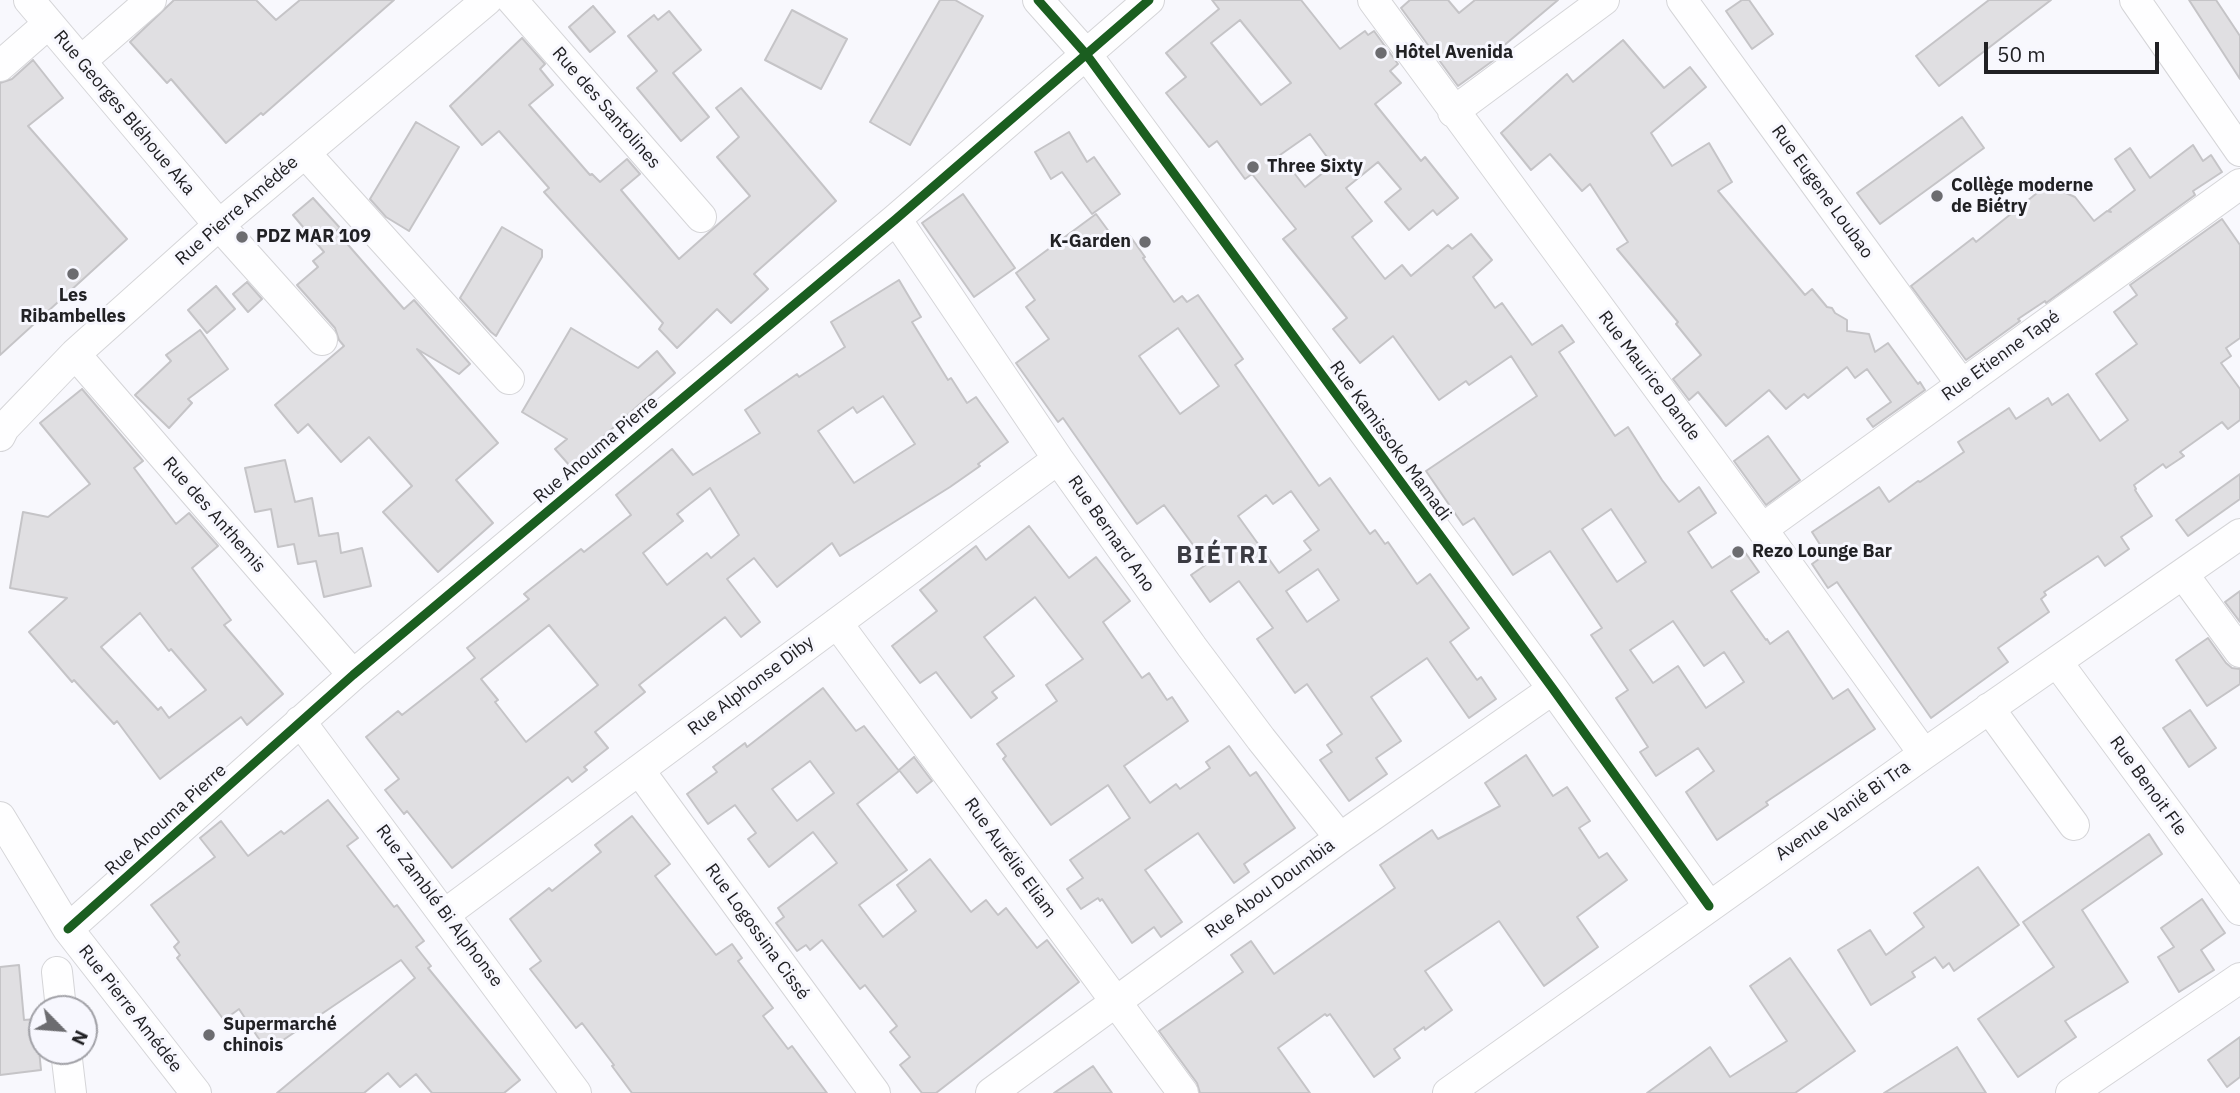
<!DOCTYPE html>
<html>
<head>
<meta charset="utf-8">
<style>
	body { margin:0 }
	#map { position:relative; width:2240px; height:1093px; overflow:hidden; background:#f8f8fd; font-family:"IBM Plex Sans",sans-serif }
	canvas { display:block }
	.north { position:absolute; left:28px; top:995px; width:70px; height:70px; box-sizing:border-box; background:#f7f7fe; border:2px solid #a1a1a7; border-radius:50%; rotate:115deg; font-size:19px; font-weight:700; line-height:28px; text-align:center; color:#212124 }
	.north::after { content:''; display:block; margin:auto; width:24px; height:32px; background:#6c6c70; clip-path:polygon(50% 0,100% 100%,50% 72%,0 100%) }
	.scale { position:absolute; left:1984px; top:42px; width:175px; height:32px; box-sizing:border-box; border:4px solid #212124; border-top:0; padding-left:9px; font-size:21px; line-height:24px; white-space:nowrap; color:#212124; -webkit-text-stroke:5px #f7f7fe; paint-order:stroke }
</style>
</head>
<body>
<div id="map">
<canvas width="2240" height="1093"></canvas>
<div class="north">N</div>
<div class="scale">50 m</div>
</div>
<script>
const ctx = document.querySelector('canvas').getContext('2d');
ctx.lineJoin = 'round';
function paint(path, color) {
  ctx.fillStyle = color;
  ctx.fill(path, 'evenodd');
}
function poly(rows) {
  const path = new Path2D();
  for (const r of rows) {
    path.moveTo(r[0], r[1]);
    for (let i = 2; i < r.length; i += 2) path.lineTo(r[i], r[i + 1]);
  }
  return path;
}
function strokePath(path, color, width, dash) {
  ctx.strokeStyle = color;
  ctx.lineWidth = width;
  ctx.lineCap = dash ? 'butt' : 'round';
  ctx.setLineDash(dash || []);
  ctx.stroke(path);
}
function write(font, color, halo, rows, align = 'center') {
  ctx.font = font + ' "IBM Plex Sans",sans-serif';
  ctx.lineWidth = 6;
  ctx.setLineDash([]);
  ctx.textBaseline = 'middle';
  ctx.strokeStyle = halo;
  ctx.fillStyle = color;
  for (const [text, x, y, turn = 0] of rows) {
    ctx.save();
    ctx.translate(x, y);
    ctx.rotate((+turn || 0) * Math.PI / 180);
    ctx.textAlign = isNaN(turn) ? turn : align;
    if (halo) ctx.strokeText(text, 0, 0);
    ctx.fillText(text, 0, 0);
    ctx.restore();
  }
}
const building = poly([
	[174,0,256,0,276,20,300,0,394,0,263,115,261,113,226,143,171,79,167,83,130,42,174,0],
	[940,0,955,0,983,16,910,145,870,122,940,0],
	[1212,0,1301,0,1340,49,1365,31,1368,35,1374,31,1398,64,1390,71,1401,83,1375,104,1421,161,1425,157,1458,198,1437,215,1433,210,1409,230,1385,202,1401,189,1378,162,1346,188,1372,221,1352,237,1385,279,1402,265,1411,276,1448,245,1452,249,1471,234,1492,260,1473,277,1495,308,1502,303,1532,345,1562,325,1574,342,1559,352,1615,436,1628,427,1662,480,1679,502,1699,487,1716,513,1688,532,1712,568,1742,548,1759,572,1731,591,1766,640,1767,639,1770,644,1788,631,1833,699,1848,689,1875,729,1766,802,1768,805,1717,840,1686,792,1714,771,1698,748,1656,776,1640,752,1648,747,1616,698,1628,690,1591,635,1602,628,1550,551,1513,575,1474,518,1463,525,1426,471,1537,396,1511,356,1469,385,1466,381,1439,400,1393,336,1360,363,1333,329,1347,318,1283,239,1296,229,1252,174,1245,179,1217,141,1209,147,1166,93,1186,77,1166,53,1219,9,1212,0],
	[1240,20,1291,83,1261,105,1211,43,1240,20],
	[1310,134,1333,165,1305,187,1280,155,1310,134],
	[1611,509,1646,562,1617,582,1582,529,1611,509],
	[1673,621,1704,666,1724,652,1744,682,1706,708,1678,666,1653,683,1630,650,1673,621],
	[1410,0,1448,0,1459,13,1475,0,1558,0,1495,53,1498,57,1458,86,1401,8,1410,0],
	[1742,0,1749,0,1773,34,1752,49,1726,11,1742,0],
	[1989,0,2051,0,1939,86,1916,56,1989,0],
	[2189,0,2216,0,2240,36,2240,79,2189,0],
	[593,6,615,32,590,52,569,27,593,6],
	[792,10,847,39,821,89,765,60,792,10],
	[669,11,701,50,673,73,709,117,681,141,637,88,657,71,628,36,654,15,658,20,669,11],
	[522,38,545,64,540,69,553,85,529,105,590,175,592,174,600,182,627,159,640,174,621,190,679,259,750,196,717,157,739,137,716,108,741,88,836,201,754,274,768,289,731,323,717,309,677,348,659,329,663,323,544,192,549,188,499,131,482,145,450,106,522,38],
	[1623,40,1664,88,1690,67,1706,87,1651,133,1672,166,1709,143,1732,182,1718,191,1805,295,1812,289,1827,307,1832,308,1835,313,1847,320,1847,331,1869,334,1875,352,1888,343,1918,384,1920,382,1925,390,1873,427,1867,419,1891,402,1867,369,1855,378,1847,367,1808,398,1804,394,1786,409,1769,390,1726,426,1698,392,1689,400,1673,379,1701,355,1676,324,1678,322,1617,249,1628,242,1590,184,1582,191,1550,154,1531,170,1501,133,1567,74,1573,82,1623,40],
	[33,60,63,98,28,126,127,239,0,355,0,83,12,79,33,60],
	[1962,117,1984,148,1880,224,1857,193,1962,117],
	[416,122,459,147,409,231,386,217,370,199,416,122],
	[1069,132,1087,162,1094,157,1120,194,1092,214,1062,172,1051,179,1035,152,1069,132],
	[2193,145,2203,161,2211,155,2222,172,2193,191,2195,195,2046,303,2045,301,2018,319,2020,321,1966,360,1911,286,1973,238,1976,242,2047,185,2075,197,2094,221,2107,211,2111,212,2109,210,2135,190,2115,159,2130,148,2150,178,2193,145],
	[963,194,1015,268,974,297,922,223,963,194],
	[313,198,340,228,336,231,404,309,414,300,470,364,459,374,417,349,498,443,456,480,493,523,438,572,383,512,412,486,369,437,341,462,308,424,298,433,275,405,344,346,339,340,335,328,297,285,318,267,313,261,324,252,293,215,313,198],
	[1096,214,1118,244,1130,236,1145,257,1143,258,1174,302,1182,296,1187,302,1198,295,1243,359,1235,365,1319,486,1330,478,1370,534,1375,530,1385,544,1388,542,1417,584,1430,574,1469,628,1450,642,1477,680,1481,677,1496,699,1469,718,1427,658,1371,697,1401,741,1376,758,1387,774,1349,801,1320,760,1332,752,1327,745,1342,734,1307,684,1295,693,1257,639,1273,628,1239,581,1210,602,1191,575,1207,564,1164,505,1137,524,1063,418,1058,422,1016,363,1049,339,1026,307,1035,300,1016,273,1096,214],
	[1178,328,1219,386,1180,414,1139,356,1178,328],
	[1291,491,1319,530,1304,541,1311,550,1279,573,1238,516,1266,495,1273,504,1291,491],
	[1318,569,1339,600,1307,622,1286,591,1318,569],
	[2222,219,2240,245,2240,338,2226,348,2231,356,2221,363,2240,389,2240,420,2228,429,2222,422,2180,452,2184,456,2166,468,2163,464,2134,485,2136,489,2135,490,2152,516,2121,537,2129,549,2105,566,2098,556,2044,592,2046,595,2041,599,2049,612,1998,648,2008,662,1931,718,1837,582,1828,588,1812,564,1826,554,1812,532,1879,487,1889,502,1918,481,1920,482,1964,452,1958,442,2009,408,2016,419,2048,398,2052,405,2068,394,2100,441,2128,420,2096,374,2137,344,2114,312,2137,295,2130,285,2222,219],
	[502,227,542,250,542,257,496,336,491,332,460,298,502,227],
	[899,280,921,317,912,322,948,380,951,378,967,403,976,397,1008,442,978,464,980,466,950,487,840,556,832,543,777,587,754,558,727,579,760,622,741,637,725,617,639,685,645,692,595,732,608,748,584,767,587,770,572,782,568,777,452,868,407,811,404,814,385,790,399,779,366,737,398,711,402,715,475,658,467,648,529,599,524,594,581,549,584,552,631,515,616,495,672,449,693,475,760,433,745,410,797,374,799,377,845,347,831,322,899,280],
	[883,396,915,444,854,483,818,431,853,407,857,413,883,396],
	[710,488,739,535,711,558,707,553,667,585,643,553,683,521,677,514,710,488],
	[549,625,598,685,526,742,495,702,498,700,481,679,549,625],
	[247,282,262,299,248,312,233,294,247,282],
	[216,286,235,309,207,333,188,310,216,286],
	[571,328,638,368,657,351,675,373,570,466,555,449,567,439,522,412,571,328],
	[200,330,228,369,188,399,192,403,169,428,135,395,171,361,166,355,200,330],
	[82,389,143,461,134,468,176,524,189,513,218,546,192,568,231,620,224,625,283,694,247,725,241,717,160,779,117,721,114,724,74,680,72,682,29,632,67,598,10,588,23,512,48,517,90,484,40,423,82,389],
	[140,613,169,651,171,649,206,690,169,718,161,707,158,710,101,647,140,613],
	[1768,436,1800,480,1766,505,1734,461,1768,436],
	[285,460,295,502,312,498,319,536,338,533,341,553,362,548,371,586,324,597,316,561,298,564,294,544,278,547,271,509,255,512,245,468,285,460],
	[2240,474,2240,499,2188,536,2176,520,2240,474],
	[1029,526,1069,578,1096,557,1107,571,1130,601,1103,622,1142,678,1149,673,1167,700,1172,697,1188,721,1124,766,1150,803,1176,784,1180,789,1210,768,1206,762,1229,746,1250,776,1256,772,1295,828,1244,864,1249,872,1234,883,1198,833,1145,870,1182,922,1161,937,1154,927,1132,943,1102,899,1100,901,1098,898,1081,909,1067,889,1083,878,1070,860,1130,818,1108,785,1051,825,1003,759,1006,756,997,744,1057,701,1046,685,1083,659,1035,597,984,637,1014,676,992,692,997,698,971,718,936,672,920,683,892,646,937,611,920,590,976,546,986,560,1029,526],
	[2240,591,2240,622,2225,602,2240,591],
	[2208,638,2226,663,2232,668,2240,669,2240,684,2207,706,2176,660,2208,638],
	[823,688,856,731,864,726,899,771,857,804,907,870,859,905,883,937,916,911,897,885,930,859,971,912,986,900,998,915,1006,908,1037,948,1047,940,1079,982,936,1093,922,1093,900,1065,910,1057,890,1032,897,1026,865,985,860,989,822,940,810,950,806,945,797,951,776,923,784,917,778,908,837,863,813,832,769,867,748,839,756,833,735,805,708,824,687,794,717,772,713,767,745,743,747,747,823,688],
	[810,761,834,793,797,821,772,789,810,761],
	[2190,710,2216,748,2189,767,2163,728,2190,710],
	[1526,755,1553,796,1567,787,1590,821,1579,828,1599,858,1607,853,1627,880,1577,917,1598,947,1544,986,1499,921,1425,971,1452,1010,1425,1030,1424,1027,1394,1049,1400,1058,1374,1077,1330,1014,1327,1016,1325,1014,1278,1048,1310,1093,1200,1093,1197,1083,1159,1031,1243,972,1231,955,1251,941,1274,974,1395,888,1380,865,1432,830,1438,839,1500,806,1485,783,1526,755],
	[914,757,932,781,917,793,899,770,914,757],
	[328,800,358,838,347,846,394,907,397,905,424,941,416,947,431,966,428,968,520,1080,504,1093,432,1093,416,1074,400,1087,388,1073,364,1093,277,1093,415,978,401,960,267,1051,239,1009,224,1020,177,958,180,955,174,947,179,942,151,905,215,857,200,838,221,821,248,856,281,831,284,834,328,800],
	[632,816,670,864,655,876,716,955,732,944,742,958,738,961,773,1008,763,1016,788,1049,792,1046,827,1093,632,1093,612,1066,614,1065,582,1023,576,1028,530,969,541,961,510,919,549,888,552,891,601,852,595,845,632,816],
	[2149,834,2162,854,2082,910,2128,982,2065,1021,2076,1037,2018,1077,1978,1019,2054,967,2023,922,2149,834],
	[1978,867,2019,925,1954,971,1949,963,1943,968,1935,957,1912,972,1915,977,1871,1005,1838,950,1870,930,1886,955,1924,927,1914,913,1978,867],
	[2202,899,2225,933,2201,950,2214,970,2179,992,2158,957,2174,947,2161,928,2202,899],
	[1790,958,1855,1051,1795,1093,1647,1093,1710,1047,1730,1077,1787,1041,1750,986,1790,958],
	[19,965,24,1020,36,1019,41,1070,0,1075,0,967,19,965],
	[2240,1037,2240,1077,2227,1087,2208,1060,2240,1037],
	[1957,1047,1986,1093,1884,1093,1957,1047],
	[1093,1066,1112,1093,1054,1093,1093,1066]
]);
paint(building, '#e0dfe2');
strokePath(building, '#c5c4c7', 2);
const minor = poly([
	[29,0,219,225,322,340],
	[512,0,701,217],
	[1038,0,1086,54,1553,689,1709,906],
	[1373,0,1762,529,1924,754],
	[1682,0,1962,385],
	[2135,0,2240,151],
	[81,61,151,0],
	[0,66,48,24],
	[1453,112,1604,0],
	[305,153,509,379],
	[896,219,1058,459,1192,647,1261,739,1340,838],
	[75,354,353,675],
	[0,436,4,428,75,354,219,225,487,0],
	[1762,529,2240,184],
	[2183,574,2240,652],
	[837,623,1183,1093],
	[2057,662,2240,910],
	[1989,708,2074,825],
	[300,721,576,1093],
	[639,770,875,1093],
	[0,817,68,929,196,1093],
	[445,914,1058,459],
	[68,929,353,675,896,219,1149,0],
	[57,972,61,1009],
	[66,1051,71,1093],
	[991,1093,1340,838,1553,689],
	[1448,1093,1924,754,2240,534],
	[2071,1093,2240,978]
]);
strokePath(minor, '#d5d5d8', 32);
strokePath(minor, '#fefeff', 30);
strokePath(poly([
	[1038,0,1086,54,1553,689,1709,906],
	[68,929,353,675,896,219,1149,0]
]), '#1b5e20', 9);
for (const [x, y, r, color] of [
	[1381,53,7,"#6c6c70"],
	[1253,167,7,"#6c6c70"],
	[1937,196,7,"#6c6c70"],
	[242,237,7,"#6c6c70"],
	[1145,242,7,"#6c6c70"],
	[73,274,7,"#6c6c70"],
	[1738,552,7,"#6c6c70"],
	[209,1035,7,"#6c6c70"]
]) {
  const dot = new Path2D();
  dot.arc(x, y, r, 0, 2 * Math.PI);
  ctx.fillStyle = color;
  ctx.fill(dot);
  strokePath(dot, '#f7f7fe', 2.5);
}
write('bold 18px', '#212124', '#f7f7fe', [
	["Hôtel Avenida",1395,53],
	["Three Sixty",1267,167],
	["Collège moderne",1951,186],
	["de Biétry",1951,207],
	["PDZ MAR 109",256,237],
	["K-Garden",1131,242,"right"],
	["Les",73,296,"center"],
	["Ribambelles",73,317,"center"],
	["Rezo Lounge Bar",1752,552],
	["Supermarché",223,1025],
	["chinois",223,1046]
], 'left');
write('18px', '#212124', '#f7f7fe', [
	["Rue des Santolines",606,108,49],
	["Rue Georges Bléhoue Aka",124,113,50],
	["Rue Eugene Loubao",1822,192,54],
	["Rue Pierre Amédée",237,211,-41],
	["Rue Etienne Tapé",2001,356,-36],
	["Rue Maurice Dande",1649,376,53],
	["Rue Kamissoko Mamadi",1390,441,54],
	["Rue Anouma Pierre",596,450,-40],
	["Rue des Anthemis",214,515,49],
	["Rue Bernard Ano",1111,534,55],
	["Rue Alphonse Diby",751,686,-37],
	["Rue Benoit Fle",2148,786,54],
	["Avenue Vanié Bi Tra",1843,811,-35],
	["Rue Anouma Pierre",166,820,-42],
	["Rue Aurélie Eliam",1010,858,54],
	["Rue Abou Doumbia",1270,889,-36],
	["Rue Zamblé Bi Alphonse",439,906,53],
	["Rue Logossina Cissé",757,932,54],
	["Rue Pierre Amédée",130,1009,52]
]);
ctx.letterSpacing = '2px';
write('bold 24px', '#3b3b42', '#f7f7fe', [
	["BIÉTRI",1223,556]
]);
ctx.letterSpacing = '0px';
</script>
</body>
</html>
